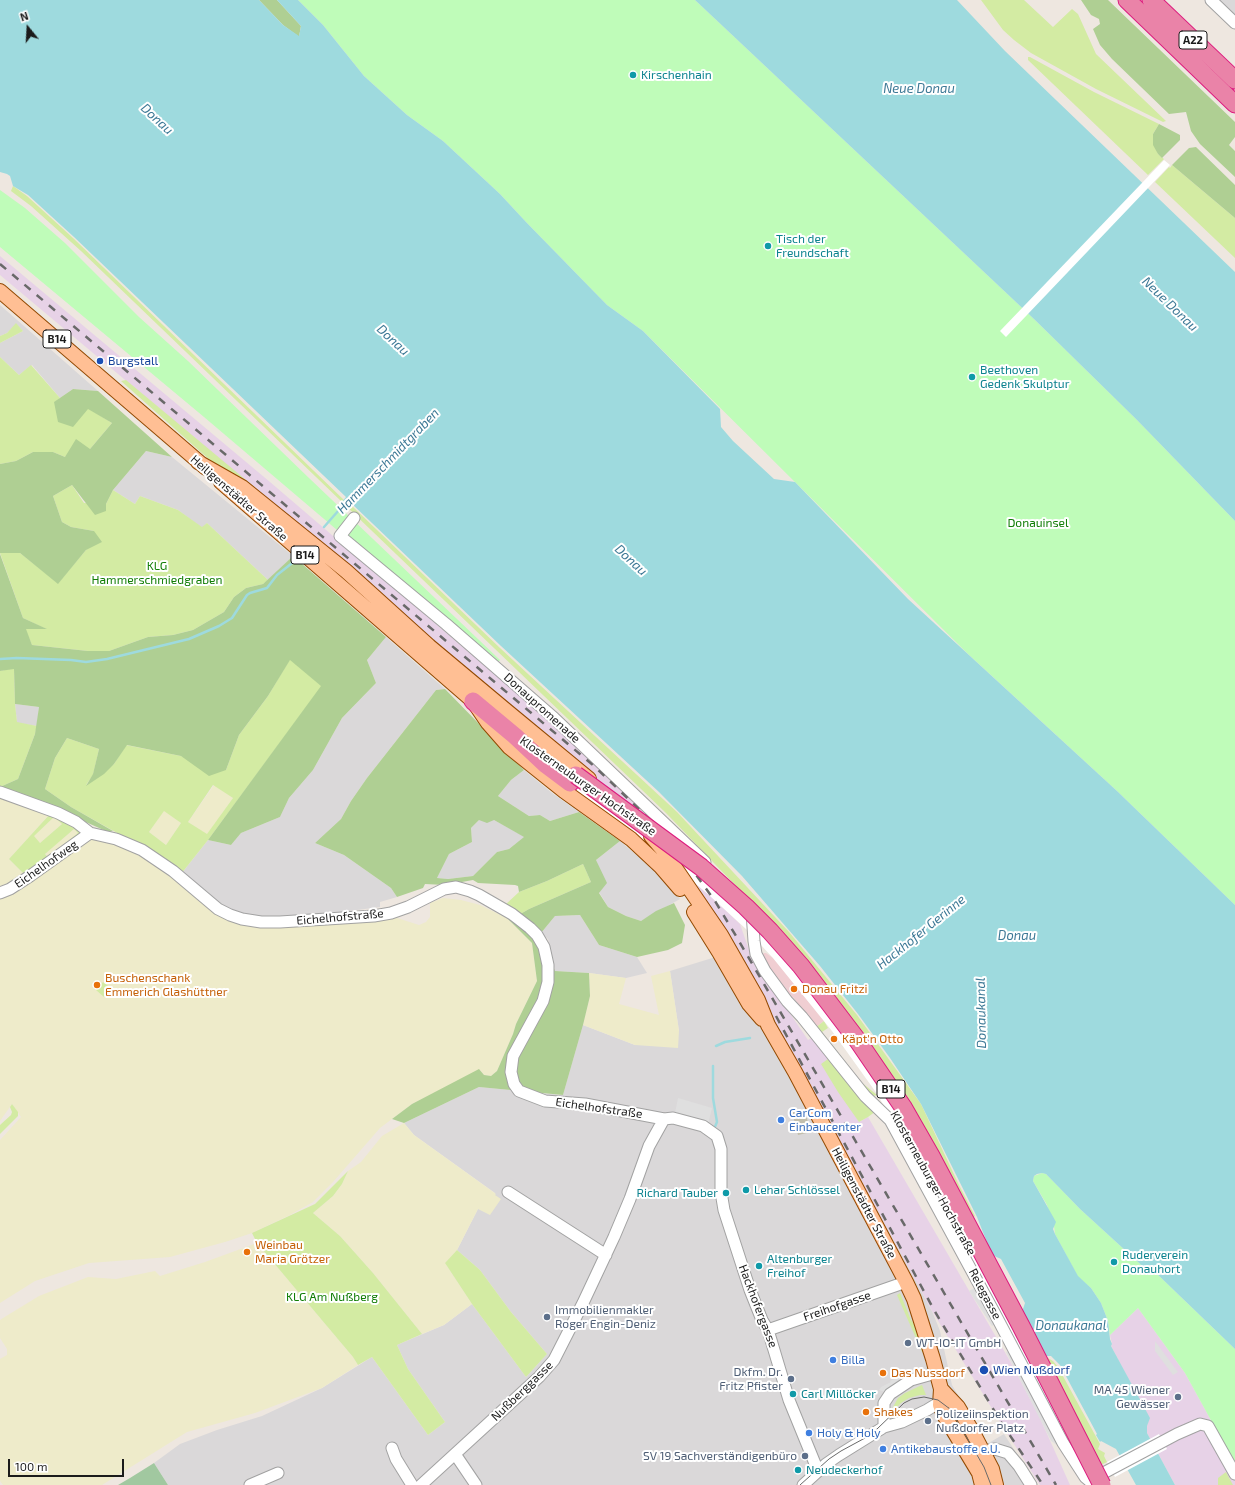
<!DOCTYPE html>
<html>
<head>
<meta charset="utf-8">
<style>
	body { margin:0 }
	#map { position:relative; width:1235px; height:1485px; overflow:hidden; background:#eee7e0; font-family:"Exo 2",sans-serif }
	canvas { display:block }
	.north { position:absolute; left:8px; top:8px; width:40px; height:40px; -webkit-text-stroke:3px #fff; paint-order:stroke; rotate:342deg; font-size:11px; font-weight:700; line-height:16px; text-align:center; color:#1b1b1b }
	.north::after { content:''; display:block; margin:auto; width:14px; height:18px; background:#1b1b1b; clip-path:polygon(50% 0,100% 100%,50% 72%,0 100%) }
	.scale { position:absolute; left:8px; top:1459px; width:116px; height:18px; box-sizing:border-box; border:2px solid #1b1b1b; border-top:0; padding-left:5px; font-size:12px; line-height:14px; white-space:nowrap; color:#1b1b1b; -webkit-text-stroke:3px #fff; paint-order:stroke }
</style>
</head>
<body>
<div id="map">
<canvas width="1235" height="1485"></canvas>
<div class="north">N</div>
<div class="scale">100 m</div>
</div>
<script>
const ctx = document.querySelector('canvas').getContext('2d');
ctx.lineJoin = 'round';
function paint(path, color) {
  ctx.fillStyle = color;
  ctx.fill(path, 'evenodd');
}
function poly(rows) {
  const path = new Path2D();
  for (const r of rows) {
    path.moveTo(r[0], r[1]);
    for (let i = 2; i < r.length; i += 2) path.lineTo(r[i], r[i + 1]);
  }
  return path;
}
function strokePath(path, color, width, dash) {
  ctx.strokeStyle = color;
  ctx.lineWidth = width;
  ctx.lineCap = dash ? 'butt' : 'round';
  ctx.setLineDash(dash || []);
  ctx.stroke(path);
}
function write(font, color, halo, rows, align = 'center') {
  ctx.font = font + ' "Exo 2",sans-serif';
  ctx.lineWidth = 4;
  ctx.setLineDash([]);
  ctx.textBaseline = 'middle';
  ctx.strokeStyle = halo;
  ctx.fillStyle = color;
  for (const [text, x, y, turn = 0] of rows) {
    ctx.save();
    ctx.translate(x, y);
    ctx.rotate((+turn || 0) * Math.PI / 180);
    ctx.textAlign = isNaN(turn) ? turn : align;
    if (halo) ctx.strokeText(text, 0, 0);
    ctx.fillText(text, 0, 0);
    ctx.restore();
  }
}
paint(poly([
	[1205,0,1235,0,1235,28],
	[0,305,98,391,73,389,60,398,32,365,19,375,0,357,0,343,23,331,16,324,7,333,0,336],
	[146,451,172,457,293,556,268,580,207,523,202,528,178,510,140,496,135,504,113,490],
	[386,637,445,689,436,690,367,778,351,801,341,819,315,843,344,855,391,888,397,897,380,902,380,907,327,914,309,915,305,917,268,919,235,915,181,874,208,840,231,845,241,833,280,817,289,798,313,770,342,718,376,683,367,660],
	[15,704,39,707,37,726,17,723],
	[524,770,552,793,579,812,550,821,540,815,529,816,498,796,511,780],
	[479,820,494,820,525,837,509,849,497,852,473,876,448,879,437,878,449,854,472,842,471,828],
	[620,841,661,876,680,899,641,921,626,916,608,907,599,892,596,860],
	[580,915,599,945,637,957,647,973,626,978,589,973,555,971,548,939,541,933,555,916],
	[735,951,779,1028,932,1311,940,1331,952,1385,987,1444,1004,1434,1037,1485,168,1485,154,1463,180,1444,217,1430,262,1416,322,1388,372,1357,428,1435,445,1422,408,1369,397,1345,444,1325,472,1304,526,1377,547,1354,511,1312,480,1270,457,1250,478,1209,495,1193,414,1135,404,1123,479,1087,563,1095,583,1025,635,1045,679,1031,670,971]
]), '#dad8d9');
paint(poly([
	[764,953,766,953,773,958,824,1021,815,1028,793,997,790,998,761,956]
]), '#f0ced2');
paint(poly([
	[0,256,270,482,568,737,664,829,614,795,335,556,0,275],
	[684,874,701,887,740,924,751,956,808,1040,813,1037,828,1059,859,1122,868,1117,1010,1361,1039,1416,1070,1485,1040,1485,1007,1433,932,1311,779,1028,735,951],
	[1138,1308,1185,1373,1235,1464,1235,1485,1175,1485,1147,1433,1147,1426,1149,1418,1111,1346,1112,1344,1110,1335]
]), '#e7d2e7');
paint(poly([
	[804,1109,811,1132,798,1135,792,1112]
]), '#c2beac');
paint(poly([
	[214,785,233,798,207,835,188,822],
	[0,798,50,814,9,859,26,876,0,890],
	[164,810,181,823,166,845,149,832],
	[54,817,62,824,40,843,33,836],
	[74,829,79,833,48,857,45,853],
	[95,837,108,838,142,855,168,873,215,914,245,924,394,917,419,925,426,922,430,917,430,903,443,898,461,900,480,905,507,918,532,943,537,981,516,1024,513,1034,497,1071,491,1076,484,1075,480,1070,412,1104,380,1128,333,1182,313,1202,290,1215,252,1233,225,1242,170,1257,89,1263,35,1281,0,1303,0,1140,21,1117,12,1104,0,1121,0,898,83,841],
	[670,971,679,1031,678,1048,635,1045,583,1025,590,996,589,973,626,978,619,1004,659,1015,651,976],
	[404,1123,414,1135,496,1194,495,1195,501,1199,490,1215,478,1209,457,1250,445,1263,472,1304,444,1325,422,1334,373,1273,340,1236,313,1213,333,1196,342,1184,348,1171,361,1162,382,1136],
	[257,1243,353,1357,358,1365,322,1388,255,1413,187,1432,102,1485,3,1485,0,1481,0,1359,7,1355,7,1349,0,1338,0,1320,3,1318,39,1296,88,1277,116,1279,155,1271,160,1276,205,1262]
]), '#eeebca');
paint(poly([
	[981,0,1024,0,1053,27,1072,9,1078,14,1096,54,1166,121,1163,122,1096,89,1031,53,1014,40,1003,30],
	[1028,57,1030,57,1094,92,1159,124,1153,134,1158,154,1164,159,1148,175,1028,60],
	[1172,165,1235,218,1235,258,1155,182,1169,167,1170,168],
	[13,186,27,196,73,238,344,500,342,502,81,251,31,206,11,191],
	[16,323,23,331,0,343,0,336,7,333],
	[0,357,19,375,31,365,60,398,54,403,88,408,112,423,90,449,65,457,53,452,33,452,16,461,0,464],
	[126,380,258,490,256,493,212,462,121,381],
	[72,485,84,503,106,504,113,490,135,504,140,496,178,510,202,527,207,523,268,580,263,584,246,588,234,597,224,612,193,630,173,635,148,637,109,651,88,651,32,645,25,629,46,629,23,618,0,553,20,553,58,583,86,550,94,531,71,527,62,522,53,496],
	[352,506,500,648,677,812,789,932,857,1015,921,1104,958,1183,975,1216,973,1218,902,1091,874,1049,829,990,782,934,666,813,347,507],
	[290,659,322,686,208,840,181,874,158,856,71,807,45,789,55,758,67,738,99,749,93,775,86,785,114,764,126,745,181,756,226,770,239,735,268,696],
	[213,785,233,798,207,834,188,822],
	[164,811,181,823,166,845,149,832],
	[14,668,15,704,17,722,37,726,35,734,18,779,0,787,0,671],
	[50,814,83,831,81,836,26,876,9,859],
	[54,817,62,824,40,843,34,836],
	[74,829,78,833,48,857,45,854],
	[583,864,591,882,529,909,517,916,505,905,519,892,547,881],
	[103,982,112,989,104,997,96,990],
	[824,1021,828,1028,822,1032,861,1082,877,1095,873,1096,868,1094,815,1028],
	[828,1059,876,1111,868,1117,859,1122,838,1092,821,1064],
	[12,1104,18,1112,18,1116,0,1134,0,1125,11,1115,12,1112,10,1107],
	[348,1171,342,1184,333,1196,313,1213,340,1236,373,1273,422,1334,397,1345,408,1369,445,1422,428,1435,372,1357,358,1365,353,1357,257,1243,252,1233,315,1204],
	[457,1250,480,1270,511,1312,547,1354,526,1377,472,1304,445,1263],
	[900,1293,911,1320,917,1327,924,1353,922,1352,897,1295],
	[1048,1358,1053,1361,1058,1367,1100,1444,1098,1449,1105,1453,1104,1456,1107,1462,1101,1465,1045,1359],
	[922,1385,926,1395,920,1395,909,1398,901,1403,890,1414,888,1409,892,1409,898,1398,905,1393],
	[1226,1472,1233,1485,1218,1485,1218,1478]
]), '#d3eba3');
paint(poly([
	[259,0,277,0,301,26,299,37,283,25],
	[1081,0,1108,0,1235,122,1235,137,1229,145,1235,151,1235,177,1200,144,1191,131,1186,112,1169,114,1112,59,1100,45,1093,29,1100,24,1099,19,1091,15],
	[1159,124,1180,135,1180,140,1162,158,1158,154,1153,145,1153,134],
	[1196,147,1235,185,1235,218,1172,165,1189,148],
	[73,389,98,391,172,457,146,451,113,490,106,504,106,511,95,515,72,485,53,496,62,522,71,527,94,531,102,542,86,550,58,584,20,553,0,553,0,464,16,461,33,452,53,452,65,457,76,439,90,449,112,423,88,409,73,427,58,422,54,402],
	[0,554,23,618,47,629,26,629,32,645,88,651,109,651,148,637,173,635,193,630,224,612,234,597,246,588,263,584,293,556,386,637,367,660,376,683,342,718,313,770,289,798,280,817,241,833,231,845,208,840,321,686,290,660,268,696,239,735,226,770,209,776,181,756,127,745,114,764,104,774,86,786,93,774,99,749,67,738,55,758,45,789,71,807,113,831,108,832,59,810,0,798,0,787,18,779,35,734,39,707,15,704,14,669,0,671],
	[445,689,524,770,511,780,498,796,529,816,540,815,550,821,579,812,620,841,596,860,607,883,599,893,608,907,626,916,641,921,656,911,674,903,685,925,682,943,668,950,637,957,599,945,580,915,555,916,541,933,555,971,589,973,590,996,583,1025,563,1095,479,1087,404,1123,392,1119,412,1104,479,1069,484,1075,491,1076,497,1071,513,1034,516,1024,537,981,532,943,507,918,517,916,529,909,591,882,583,864,547,881,519,892,518,886,515,885,478,883,473,880,445,885,425,884,423,888,397,897,391,888,344,855,315,843,341,819,351,801,367,778,436,690],
	[479,820,487,823,494,820,524,837,509,849,497,852,473,876,448,879,437,878,449,854,472,842,471,828]
]), '#afcf93');
paint(poly([
	[154,1463,168,1485,118,1485,130,1478]
]), '#a1c8a0');
paint(poly([
	[298,0,695,0,1035,320,1137,420,1235,521,1235,905,1117,791,968,654,643,331,607,305,526,222,500,194,443,141,407,115,364,76,323,25],
	[0,190,25,208,65,243,139,317,188,361,309,478,500,660,499,661,496,662,337,530,204,417,0,247],
	[1042,1173,1046,1174,1080,1209,1150,1273,1155,1272,1235,1349,1235,1464,1185,1373,1138,1308,1110,1335,1108,1321,1101,1303,1091,1288,1078,1277,1055,1234,1054,1226,1047,1205,1033,1181,1034,1176]
]), '#bffcb9');
paint(poly([
	[678,1098,712,1108,708,1124,675,1113],
	[976,1287,996,1324,992,1326,969,1291],
	[1155,1341,1178,1372,1173,1375,1155,1351],
	[1011,1350,1060,1447,1051,1441,1006,1352],
	[908,1374,910,1378,885,1392,879,1390,881,1387,891,1382,890,1381]
]), '#dfdfdf');
paint(poly([
	[0,0,259,0,283,25,299,36,301,26,277,0,298,0,323,25,364,76,407,115,443,141,500,194,526,222,607,305,643,331,720,409,721,427,733,441,774,479,795,482,908,599,1117,791,1235,905,1235,1349,1155,1272,1150,1273,1080,1209,1046,1174,1042,1173,1037,1174,1034,1176,1033,1181,1056,1222,1053,1229,1055,1234,1078,1276,1091,1288,1101,1303,1108,1321,1110,1339,1112,1344,1111,1346,1150,1418,1147,1426,1147,1433,1175,1485,1136,1485,1116,1449,1101,1441,1100,1442,1096,1435,1097,1434,1060,1365,1051,1356,1044,1356,1034,1336,1035,1330,1030,1328,1022,1312,1025,1303,1001,1259,992,1255,977,1217,921,1104,890,1058,858,1014,820,966,742,876,659,792,501,646,351,503,347,507,342,502,346,497,74,237,28,195,13,186,10,176,7,174,0,172],
	[695,0,957,0,1005,51,1235,272,1235,521,1137,420,1035,320]
]), '#9edade');
paint(poly([
	[1164,160,1170,165,1006,337,1000,331],
	[552,751,647,819,846,1014,1109,1485,1085,1485,903,1137,875,1091,832,1031,773,958,746,929,710,896,684,874,541,767],
	[1159,1434,1167,1449,1115,1477,1107,1462]
]), '#fff');
strokePath(poly([
	[324,527,346,502],
	[0,659,17,658,71,660,86,662,107,659,189,639,219,626,232,618,247,595,250,593,267,588,277,575,296,560],
	[716,1046,725,1042,750,1038],
	[713,1066,713,1098,717,1122,714,1129]
]), '#9edade', 2.5);
const minor = poly([
	[1211,0,1235,23],
	[354,518,340,536,446,624,554,718,705,862],
	[0,792,58,813,76,822,90,833,116,839,142,850,173,871,218,909,230,915,242,919,261,922,280,922,374,916,391,913,408,907,444,889,456,887,470,891,479,895,512,914,530,928,537,935,544,947,548,965,548,982,543,1001,513,1056,511,1072,514,1084,519,1091,545,1101,585,1104,664,1119,673,1118,703,1126,717,1136,721,1149,721,1192,724,1210,750,1290,762,1320,768,1330,789,1400,818,1471],
	[0,893,10,889,30,876,90,833],
	[752,912,754,941,756,954,765,971,787,1001,802,1017,865,1096,890,1120,994,1312,1063,1443,1085,1477,1093,1484],
	[508,1192,606,1255],
	[768,1330,906,1282],
	[884,1427,884,1403,890,1394,911,1380,936,1373],
	[392,1448,396,1459,412,1485],
	[455,1454,476,1485],
	[976,1456,984,1451,995,1449,1008,1453,1019,1466,1031,1485],
	[1094,1481,1096,1477,1111,1469,1177,1434,1200,1424,1208,1426,1235,1474],
	[250,1485,278,1473],
	[421,1485,539,1377,554,1360,583,1303,614,1237,630,1199,649,1146,664,1119],
	[803,1485,826,1464,839,1455,884,1427,902,1422,927,1410,945,1399]
]);
const major = poly([
	[0,291,206,468],
	[198,462,242,487,346,571,429,646,508,712,589,779],
	[221,482,473,701,488,723,509,747,564,791,631,839,661,867,680,889],
	[651,836,663,850,721,935,758,1000,768,1025,795,1072,906,1282,914,1299,933,1359,941,1389,940,1405,944,1415,979,1473,982,1485],
	[694,912,719,952,749,1004,762,1019],
	[941,1389,958,1407,971,1429,992,1469,996,1485]
]);
const highway = poly([
	[1127,0,1235,104],
	[1151,0,1235,80],
	[473,701,515,736,546,765,570,783]
]);
strokePath(minor, '#a2a2a2', 13);
strokePath(major, '#934900', 16);
strokePath(highway, '#dd1c7f', 19);
strokePath(minor, '#fff', 11);
strokePath(major, '#ffbf94', 14);
strokePath(highway, '#ea83a8', 17);
strokePath(poly([
	[800,1485,829,1459,841,1451,865,1438,877,1429,904,1403,912,1399,924,1397,938,1400,950,1409,984,1467,991,1485]
]), '#696969', 1);
strokePath(poly([
	[0,264,594,766,642,812,681,854,715,901,736,936,1056,1485],
	[776,1016,934,1310,1001,1422,1043,1485]
]), '#696969', 2.5, [8, 8]);
const highwayBridge = poly([
	[576,775,701,867,746,907,770,931,801,966,858,1041,903,1107,931,1156,1021,1326,1102,1485]
]);
strokePath(highwayBridge, '#dd1c7f', 19, []);
strokePath(highwayBridge, '#ea83a8', 17);
for (const [x, y, r, color] of [
	[633,75,4,"#0f9aa8"],
	[768,246,4,"#0f9aa8"],
	[100,361,4,"#1a4fb4"],
	[972,377,4,"#0f9aa8"],
	[97,985,4,"#e8710a"],
	[794,989,4,"#e8710a"],
	[834,1039,4,"#e8710a"],
	[781,1120,4,"#3f7fe0"],
	[746,1190,4,"#0f9aa8"],
	[726,1193,4,"#0f9aa8"],
	[247,1252,4,"#e8710a"],
	[1114,1262,4,"#0f9aa8"],
	[759,1266,4,"#0f9aa8"],
	[547,1317,4,"#5c6f8a"],
	[908,1343,4,"#5c6f8a"],
	[833,1360,4,"#3f7fe0"],
	[984,1370,5,"#1a4fb4"],
	[883,1373,4,"#e8710a"],
	[791,1379,4,"#5c6f8a"],
	[793,1394,4,"#0f9aa8"],
	[1178,1397,4,"#5c6f8a"],
	[866,1412,4,"#e8710a"],
	[928,1421,4,"#5c6f8a"],
	[809,1433,4,"#3f7fe0"],
	[883,1449,4,"#3f7fe0"],
	[805,1456,4,"#5c6f8a"],
	[798,1470,4,"#0f9aa8"]
]) {
  const dot = new Path2D();
  dot.arc(x, y, r, 0, 2 * Math.PI);
  ctx.fillStyle = color;
  ctx.fill(dot);
  strokePath(dot, '#fff', 1.5);
}
for (const [x, y, w] of [
	[1193,40,28],
	[57,339,28],
	[305,555,28],
	[891,1089,28]
]) {
  const box = new Path2D();
  box.roundRect(x - w / 2, y - 9, w, 18, 3);
  ctx.fillStyle = '#fff';
  ctx.fill(box);
  strokePath(box, '#1b1b1b', 1);
}
write('bold 11px', '#1b1b1b', null, [
	["A22",1193,40],
	["B14",57,339],
	["B14",305,555],
	["B14",891,1089]
]);
write('12px', '#0d838f', '#fff', [
	["Kirschenhain",641,75],
	["Tisch der",776,239],
	["Freundschaft",776,253],
	["Beethoven",980,370],
	["Gedenk Skulptur",980,384],
	["Lehar Schlössel",754,1190],
	["Richard Tauber",718,1193,"right"],
	["Ruderverein",1122,1255],
	["Donauhort",1122,1269],
	["Altenburger",767,1259],
	["Freihof",767,1273],
	["Carl Millöcker",801,1394],
	["Neudeckerhof",806,1470]
], 'left');
write('12px', '#164399', '#fff', [
	["Burgstall",108,361],
	["Wien Nußdorf",993,1370]
], 'left');
write('12px', '#1b1b1b', '#fff', [
	["Heiligenstädter Straße",239,498,41],
	["Donaupromenade",542,708,42],
	["Klosterneuburger Hochstraße",588,786,35],
	["Eichelhofweg",46,864,-35],
	["Eichelhofstraße",340,917,-5],
	["Eichelhofstraße",599,1108,8],
	["Klosterneuburger Hochstraße",933,1183,61],
	["Heiligenstädter Straße",864,1203,62],
	["Relegasse",985,1294,62],
	["Hackhofergasse",758,1306,69],
	["Freihofgasse",837,1306,-19],
	["Nußberggasse",522,1391,-44]
]);
write('12px', '#117d06', '#fff', [
	["Donauinsel",1038,523],
	["KLG",157,566],
	["Hammerschmiedgraben",157,580],
	["KLG Am Nußberg",332,1297]
]);
write('12px', '#c56008', '#fff', [
	["Buschenschank",105,978],
	["Emmerich Glashüttner",105,992],
	["Donau Fritzi",802,989],
	["Käpt'n Otto",842,1039],
	["Weinbau",255,1245],
	["Maria Grötzer",255,1259],
	["Das Nussdorf",891,1373],
	["Shakes",874,1412]
], 'left');
write('12px', '#366cbe', '#fff', [
	["CarCom",789,1113],
	["Einbaucenter",789,1127],
	["Billa",841,1360],
	["Holy & Holy",817,1433],
	["Antikebaustoffe e.U.",891,1449]
], 'left');
write('12px', '#4e5e75', '#fff', [
	["Immobilienmakler",555,1310],
	["Roger Engin-Deniz",555,1324],
	["WT-IO-IT GmbH",916,1343],
	["Dkfm. Dr.",783,1372,"right"],
	["Fritz Pfister",783,1386,"right"],
	["MA 45 Wiener",1170,1390,"right"],
	["Gewässer",1170,1404,"right"],
	["Polizeiinspektion",936,1414],
	["Nußdorfer Platz",936,1428],
	["SV 19 Sachverständigenbüro",797,1456,"right"]
], 'left');
write('italic 13px', '#3d7996', '#fff', [
	["Neue Donau",919,89],
	["Donau",157,119,43],
	["Neue Donau",1170,304,44],
	["Donau",393,340,43],
	["Hammerschmidtgraben",388,461,-46],
	["Donau",631,560,43],
	["Hackhofer Gerinne",921,932,-39],
	["Donau",1017,936],
	["Donaukanal",981,1013,-91],
	["Donaukanal",1071,1326]
]);
</script>
</body>
</html>
